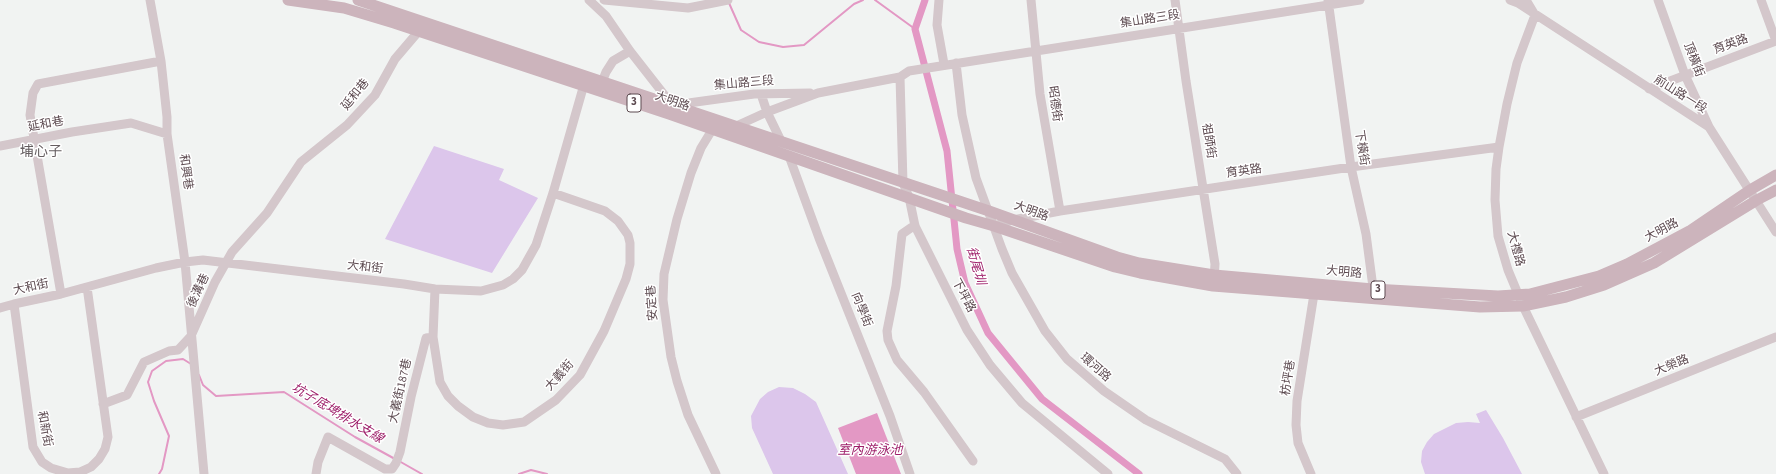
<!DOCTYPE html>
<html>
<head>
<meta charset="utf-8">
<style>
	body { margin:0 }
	canvas { display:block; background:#f1f3f2 }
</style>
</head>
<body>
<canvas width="1776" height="474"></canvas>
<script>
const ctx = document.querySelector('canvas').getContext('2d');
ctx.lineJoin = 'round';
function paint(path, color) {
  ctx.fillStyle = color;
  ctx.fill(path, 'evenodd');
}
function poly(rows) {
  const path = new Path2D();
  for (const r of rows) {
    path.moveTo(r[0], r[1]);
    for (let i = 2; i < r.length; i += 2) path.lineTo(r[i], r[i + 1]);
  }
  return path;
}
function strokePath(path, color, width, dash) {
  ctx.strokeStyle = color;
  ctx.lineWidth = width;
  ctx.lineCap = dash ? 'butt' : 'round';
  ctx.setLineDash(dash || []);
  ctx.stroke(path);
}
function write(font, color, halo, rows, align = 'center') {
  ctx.font = font + ' "Source Sans 3","Noto Sans TC",sans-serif';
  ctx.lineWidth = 3;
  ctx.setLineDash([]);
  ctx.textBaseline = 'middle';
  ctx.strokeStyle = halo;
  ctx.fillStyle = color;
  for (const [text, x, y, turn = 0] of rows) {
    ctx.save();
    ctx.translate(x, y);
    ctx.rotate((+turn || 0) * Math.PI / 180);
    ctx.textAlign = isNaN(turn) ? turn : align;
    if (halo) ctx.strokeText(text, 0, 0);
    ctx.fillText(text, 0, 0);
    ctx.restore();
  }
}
paint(poly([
	[434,146,504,169,499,180,538,198,492,273,385,239],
	[779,387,793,388,805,394,816,402,848,474,773,474,752,428,751,416,760,399,768,392],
	[1486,410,1503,438,1522,474,1425,474,1421,462,1422,451,1427,442,1434,434,1456,423,1468,422,1480,423,1476,414]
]), '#dcc6eb');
paint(poly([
	[877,413,901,474,856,474,838,428]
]), '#e398c4');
strokePath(poly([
	[875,0,915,29],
	[729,3,741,30,759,42,783,47,804,45,854,4,863,0],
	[199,375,203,385,216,396,284,392,355,437,395,459],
	[399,461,422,474],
	[159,474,162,469,169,436,154,401,148,382,152,371,166,361,183,359,191,364],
	[519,474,531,470,547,474]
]), '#e398c4', 2);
strokePath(poly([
	[925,0,915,29,947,151,957,249,965,283,988,333,1042,399,1139,474]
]), '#e398c4', 7);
strokePath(poly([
	[150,0,161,61,167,117,167,134,185,262,204,474],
	[589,0,606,16,630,51,673,106],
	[604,0,688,8,728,0],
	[939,0,937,25,944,64],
	[1031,0,1040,94,1060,211],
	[1175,0,1186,81,1215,264,1214,280],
	[1328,0,1351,167,1366,234,1374,295],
	[1510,0,1518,3,1709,127,1776,232],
	[1526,0,1535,15,1517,63,1507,104,1499,147,1496,169,1495,200,1498,236,1508,270,1523,306,1604,474],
	[1658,0,1685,75,1709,127],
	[1761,0,1776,41],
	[956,63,962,115,976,178,1002,249,1012,273,1045,331,1067,359,1104,391,1146,420,1225,459,1237,474],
	[900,77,903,183,909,197,915,226,967,330,990,365,1022,403,1108,474],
	[602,82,606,72,613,61,630,51],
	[1649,89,1776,41],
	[761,94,767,112,782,143],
	[674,105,754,94,810,93],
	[734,127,767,112,818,93,900,77,909,71,1360,0],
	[0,146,72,132,131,123,167,134],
	[789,156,819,238,890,416,910,474],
	[915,225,902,234,896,286,887,331,888,340,897,360,924,392,973,461],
	[994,226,1013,220,1060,211,1351,167,1499,147],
	[435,289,433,337,440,382,448,396,458,406,473,417,488,423,503,425,524,422,556,400,580,375,604,331,626,279,630,264,630,243,628,235,618,221,605,211,553,193],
	[61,294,30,115,33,93,38,84,161,61],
	[14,304,33,447,42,462,51,468,68,473,80,472,91,467,99,459,105,449,108,437,87,287],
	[0,308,14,304,61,294,156,268,185,262,203,260,404,284,435,289,481,291,503,285,513,279,522,270,536,245,553,193,585,81],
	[103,404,127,395,144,362,169,351,178,350,191,336,215,282,232,252,267,213,301,162,347,125,375,95,395,59,418,32],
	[1576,417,1776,337],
	[316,474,318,462,328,437,385,469,392,469,396,463,400,452,411,397,426,338,433,337],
	[716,474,688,415,677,381,671,357,663,300,664,274,677,219,691,173,701,148,712,130,719,129],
	[1311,474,1298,443,1296,425,1297,401,1314,294,1313,288]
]), '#d4c7cb', 9);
strokePath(poly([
	[288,0,344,8,394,23,669,114,966,218,994,226,1115,267,1140,273,1213,286,1480,307,1523,306,1566,297,1604,285,1654,263,1757,200,1776,190],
	[358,0,989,211,1117,257,1139,263,1214,275,1373,289,1498,296,1530,294,1599,276,1627,264,1691,230,1750,190,1776,175]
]), '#ccb4bc', 11);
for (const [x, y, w] of [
	[634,103,14],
	[1378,290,14]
]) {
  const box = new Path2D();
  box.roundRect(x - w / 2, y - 9, w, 18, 3);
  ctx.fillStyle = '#fff';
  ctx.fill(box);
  strokePath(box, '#5d4b51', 1);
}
write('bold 11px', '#5d4b51', null, [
	["3",634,103],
	["3",1378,290]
]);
write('12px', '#5d4b51', '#fff', [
	["集山路三段",1150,20,-9],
	["育英路",1731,45,-20],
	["頂橫街",1693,60,69],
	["集山路三段",744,84,-5],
	["延和巷",356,95,-51],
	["前山路一段",1680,95,32],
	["大明路",672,102,19],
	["昭德街",1054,104,82],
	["延和巷",46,125,-11],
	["祖師街",1208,141,81],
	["下橫街",1361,148,81],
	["和興巷",185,172,82],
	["育英路",1244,172,-8],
	["大明路",1031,212,20],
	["大明路",1662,231,-28],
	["大禮路",1515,249,75],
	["大和街",365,268,7],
	["大明路",1344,273,5],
	["大和街",31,288,-12],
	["後溝巷",199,291,-65],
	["下坪路",963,296,62],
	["安定巷",653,303,-94],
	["向學街",861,310,68],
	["大榮路",1672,366,-22],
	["環河路",1095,368,41],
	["大義街",560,376,-48],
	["枋坪巷",1289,378,-81],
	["大義街187巷",401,391,-77],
	["和新街",44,429,79]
]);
write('italic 13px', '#9d1e69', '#fff', [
	["街尾圳",975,266,74],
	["坑子底埤排水支線",337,414,31],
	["室內游泳池",870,451]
]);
write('14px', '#655e60', '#fff', [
	["埔心子",41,153]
]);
</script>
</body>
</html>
